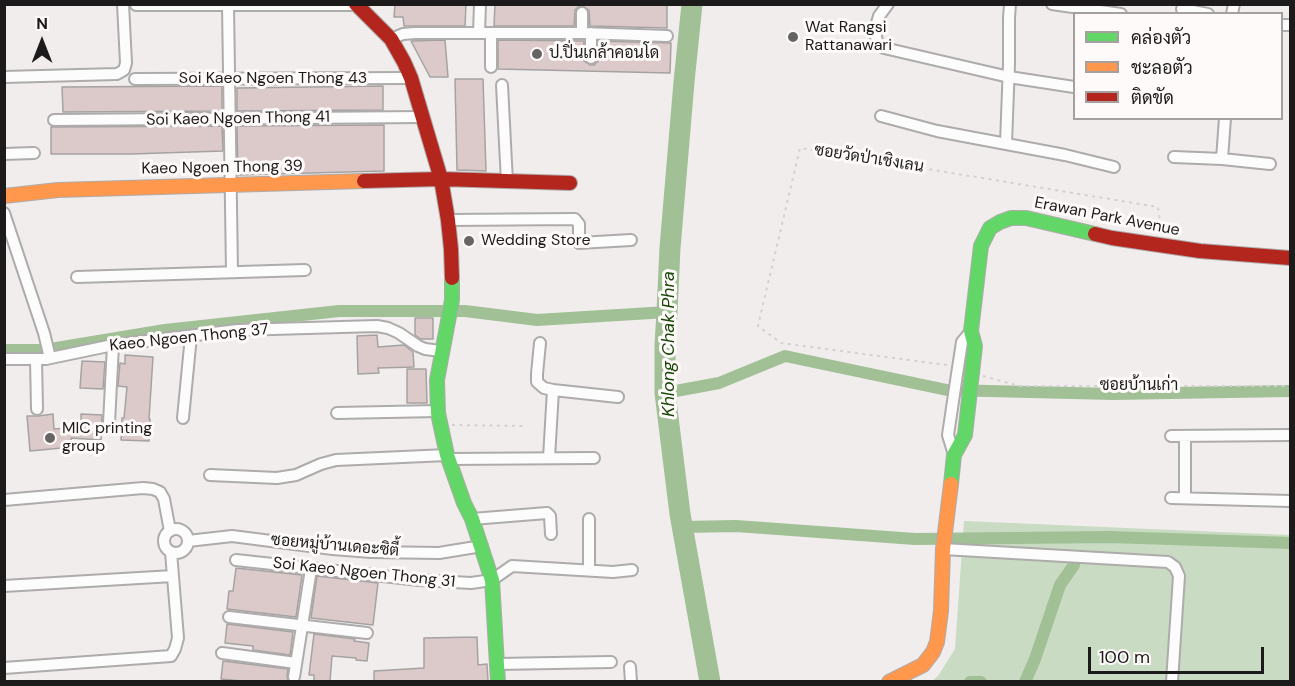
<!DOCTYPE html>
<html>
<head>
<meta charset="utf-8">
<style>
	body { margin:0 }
	#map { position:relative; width:1295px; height:686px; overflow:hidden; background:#f1eded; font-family:"DM Sans",Sarabun,sans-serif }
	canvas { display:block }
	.frame { position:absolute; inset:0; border:6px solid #1c1a1a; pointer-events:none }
	.legend { position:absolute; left:1073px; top:12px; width:210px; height:108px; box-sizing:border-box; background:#fefafa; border:2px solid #a4a0a0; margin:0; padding:8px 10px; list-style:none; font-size:18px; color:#1c1a1a }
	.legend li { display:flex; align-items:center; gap:12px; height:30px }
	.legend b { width:30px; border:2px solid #a4a0a0 }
	.north { position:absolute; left:12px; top:12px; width:60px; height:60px; -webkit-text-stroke:4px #fefafa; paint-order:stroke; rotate:0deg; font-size:16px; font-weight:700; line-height:24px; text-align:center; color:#1c1a1a }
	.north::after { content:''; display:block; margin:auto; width:21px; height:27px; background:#1c1a1a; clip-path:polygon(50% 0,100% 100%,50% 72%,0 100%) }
	.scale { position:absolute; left:1088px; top:647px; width:176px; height:27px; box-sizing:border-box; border:3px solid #1c1a1a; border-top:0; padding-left:8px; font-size:18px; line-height:21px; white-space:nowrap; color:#1c1a1a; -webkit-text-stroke:4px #fefafa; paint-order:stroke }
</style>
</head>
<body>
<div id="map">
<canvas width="1295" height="686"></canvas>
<div class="frame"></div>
<ul class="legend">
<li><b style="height:8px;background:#63d668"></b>คล่องตัว</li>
<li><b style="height:8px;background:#ff974d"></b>ชะลอตัว</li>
<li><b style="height:8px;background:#b3261e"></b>ติดขัด</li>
</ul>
<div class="north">N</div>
<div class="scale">100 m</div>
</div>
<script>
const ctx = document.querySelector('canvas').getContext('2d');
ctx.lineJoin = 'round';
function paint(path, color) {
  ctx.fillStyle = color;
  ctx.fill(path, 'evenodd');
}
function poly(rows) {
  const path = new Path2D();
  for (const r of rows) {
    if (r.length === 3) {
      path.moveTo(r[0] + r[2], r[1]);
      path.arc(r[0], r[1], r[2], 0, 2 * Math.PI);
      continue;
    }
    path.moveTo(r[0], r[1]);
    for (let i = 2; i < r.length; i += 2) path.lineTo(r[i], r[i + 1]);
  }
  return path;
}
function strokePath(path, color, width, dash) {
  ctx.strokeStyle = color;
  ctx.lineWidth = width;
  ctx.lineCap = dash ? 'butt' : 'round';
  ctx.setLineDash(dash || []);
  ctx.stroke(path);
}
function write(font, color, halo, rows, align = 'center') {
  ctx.font = font + ' "DM Sans",Sarabun,sans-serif';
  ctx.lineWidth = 6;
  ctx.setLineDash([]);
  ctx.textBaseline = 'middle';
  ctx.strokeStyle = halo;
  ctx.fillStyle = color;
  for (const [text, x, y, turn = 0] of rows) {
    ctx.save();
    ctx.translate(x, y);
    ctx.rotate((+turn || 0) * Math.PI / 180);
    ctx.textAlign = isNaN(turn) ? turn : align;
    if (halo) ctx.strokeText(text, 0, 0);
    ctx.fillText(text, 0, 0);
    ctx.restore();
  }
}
paint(poly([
	[964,521,1290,535,1290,681,931,682,938,676,955,649]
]), '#c9dbc2');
strokePath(poly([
	[4,350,44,350,165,330,339,311,465,311,537,320,667,312],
	[665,393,719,383,785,356,947,390,1113,394,1290,391],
	[682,527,736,526,915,539,1110,537,1290,543],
	[970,682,981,682],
	[1025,682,1035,659,1060,585,1074,565]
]), '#a1c096', 12);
strokePath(poly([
	[692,4,684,82,670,248,667,312,665,345,665,393,680,514,710,682]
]), '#a1c096', 21);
const building = poly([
	[395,4,466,4,465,26,404,26,403,17,394,17,395,4],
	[495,4,667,4,667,28,590,26,589,10,583,6,578,7,575,10,574,26,494,26,495,4],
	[445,40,448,77,430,77,411,41,445,40],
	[498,40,584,41,584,61,590,65,594,65,598,61,598,41,671,43,670,73,498,69,498,40],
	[455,79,483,79,486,171,457,170,455,79],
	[222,86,222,111,63,112,62,87,222,86],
	[383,86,383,110,237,111,237,88,383,86],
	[384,125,384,171,238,175,237,126,384,125],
	[222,126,223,151,131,154,51,154,51,127,222,126],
	[415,318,433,318,433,339,421,339,415,335,415,318],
	[377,335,378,347,404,345,413,352,414,367,378,368,379,373,358,374,357,336,377,335],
	[125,355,153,357,149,419,150,419,149,441,121,440,122,418,124,418,127,387,118,386,120,363,125,364,125,355],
	[82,361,105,362,103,389,80,388,82,361],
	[407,369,426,369,427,403,407,403,407,369],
	[53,414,54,429,81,427,81,414,102,415,101,440,71,438,72,447,30,451,27,416,38,416,53,414],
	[236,568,302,575,296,617,227,609,229,591,233,591,236,568],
	[317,576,378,583,373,625,311,618,317,576],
	[227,624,293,632,290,655,253,650,253,646,225,643,227,624],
	[314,634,355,639,354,641,369,643,367,661,356,660,356,658,332,656,330,681,314,681,314,675,309,675,314,634],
	[477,637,478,665,487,664,488,681,374,681,374,671,424,668,424,638,477,637],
	[223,661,288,669,287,676,288,681,241,681,221,679,223,661]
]);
paint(building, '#dccacb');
strokePath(building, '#a5a2a2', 1.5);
const street = poly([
	[888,4,879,16,875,30,877,42,884,48,1009,77,1074,87],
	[1052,4,1121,14],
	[136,5,357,5],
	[228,5,232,272],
	[1182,9,1208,14],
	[1232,14,1234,4],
	[1282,25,1289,25],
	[479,33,480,4],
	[491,33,491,67],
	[582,33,582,13],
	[591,33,591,58],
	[391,39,403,34,415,33,582,33,667,36],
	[4,77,117,74,124,70,126,63,123,4],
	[135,79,411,78],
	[502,85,507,182],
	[881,116,937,131,1065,155,1114,167],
	[54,120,422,117],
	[1006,143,1009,64,1009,18,1010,4],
	[4,154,34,153],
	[1174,157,1222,159,1270,164],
	[1222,159,1225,118],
	[4,213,44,333,50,358],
	[448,220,575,219,579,224,579,243,631,240],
	[77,277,305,270],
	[540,343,537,374,537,382,544,388,553,390,618,397],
	[4,359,46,359,113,345,238,330,377,326,388,328,399,333,418,346,425,349,441,351],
	[36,359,37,409],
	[337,413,438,411],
	[183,418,191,336],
	[109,423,113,345],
	[1171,436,1290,435],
	[954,455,948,435,956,381,962,342,971,331],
	[549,458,553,390],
	[448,459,594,458],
	[210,475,277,478,296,475,321,464,336,460,447,455],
	[1171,498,1290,501],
	[1185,498,1185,436],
	[4,500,143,488,153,489,160,492,164,499,170,531],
	[472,519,547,513,550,516,551,534],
	[176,541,12],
	[188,541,232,536,333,549,371,552,439,553,482,546],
	[943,549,1168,562,1175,567,1179,576,1172,682],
	[236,560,419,580,471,583,492,580,512,566,613,572,632,570],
	[589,570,589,519],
	[4,586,173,576],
	[229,617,367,633],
	[222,653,296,663],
	[497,664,611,662],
	[630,667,631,682],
	[4,668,171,656,175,649,178,638,171,552],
	[294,677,311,569]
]);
const fast = poly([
	[452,278,452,300,437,380,438,413,447,455,464,503,472,519,492,580,498,682],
	[951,484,954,455,965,435,975,346,971,331,981,246,990,228,1000,222,1011,218,1026,218,1095,234]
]);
const slow = poly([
	[4,196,58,190,364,181],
	[889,682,923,665,933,652,937,642,941,611,943,549,951,484]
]);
const jam = poly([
	[356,4,391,39,404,62,411,78,441,179,448,220,451,249,452,278],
	[364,181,441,179,570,183],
	[1095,234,1112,238,1200,251,1290,258]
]);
strokePath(street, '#aeabab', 14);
strokePath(fast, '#aeabab', 16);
strokePath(slow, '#aeabab', 16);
strokePath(jam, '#aeabab', 16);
strokePath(poly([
	[947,365,781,343,758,326,800,148,1158,207,1162,233],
	[983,376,1019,386,1290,386],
	[452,425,526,426]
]), '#d2d1d1', 2, [3, 4.5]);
strokePath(street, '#fdfcfc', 10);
strokePath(fast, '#63d668', 14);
strokePath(slow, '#ff974d', 14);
strokePath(jam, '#b3261e', 14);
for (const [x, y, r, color] of [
	[793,37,6,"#676464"],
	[537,54,6,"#676464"],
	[469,241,6,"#676464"],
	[50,438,6,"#676464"]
]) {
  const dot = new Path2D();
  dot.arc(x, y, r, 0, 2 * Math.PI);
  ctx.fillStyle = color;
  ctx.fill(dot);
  strokePath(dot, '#fefafa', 2);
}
write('16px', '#1c1a1a', '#fefafa', [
	["Wat Rangsi",805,28],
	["Rattanawari",805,46],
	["ป.ปิ่นเกล้าคอนโด",549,54],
	["Wedding Store",481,241],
	["MIC printing",62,429],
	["group",62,447]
], 'left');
write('16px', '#1c1a1a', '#fefafa', [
	["Soi Kaeo Ngoen Thong 43",273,79],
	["Soi Kaeo Ngoen Thong 41",238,119,-1],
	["ซอยวัดป่าเชิงเลน",869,159,9],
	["Kaeo Ngoen Thong 39",222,168,-1],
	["Erawan Park Avenue",1107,217,11],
	["Kaeo Ngoen Thong 37",189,338,-6],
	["ซอยบ้านเก่า",1139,386],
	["ซอยหมู่บ้านเดอะซิตี้",335,546,5],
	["Soi Kaeo Ngoen Thong 31",364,573,6]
]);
write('italic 18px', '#1a4708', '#fefafa', [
	["Khlong Chak Phra",669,344,-90]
]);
</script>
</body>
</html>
